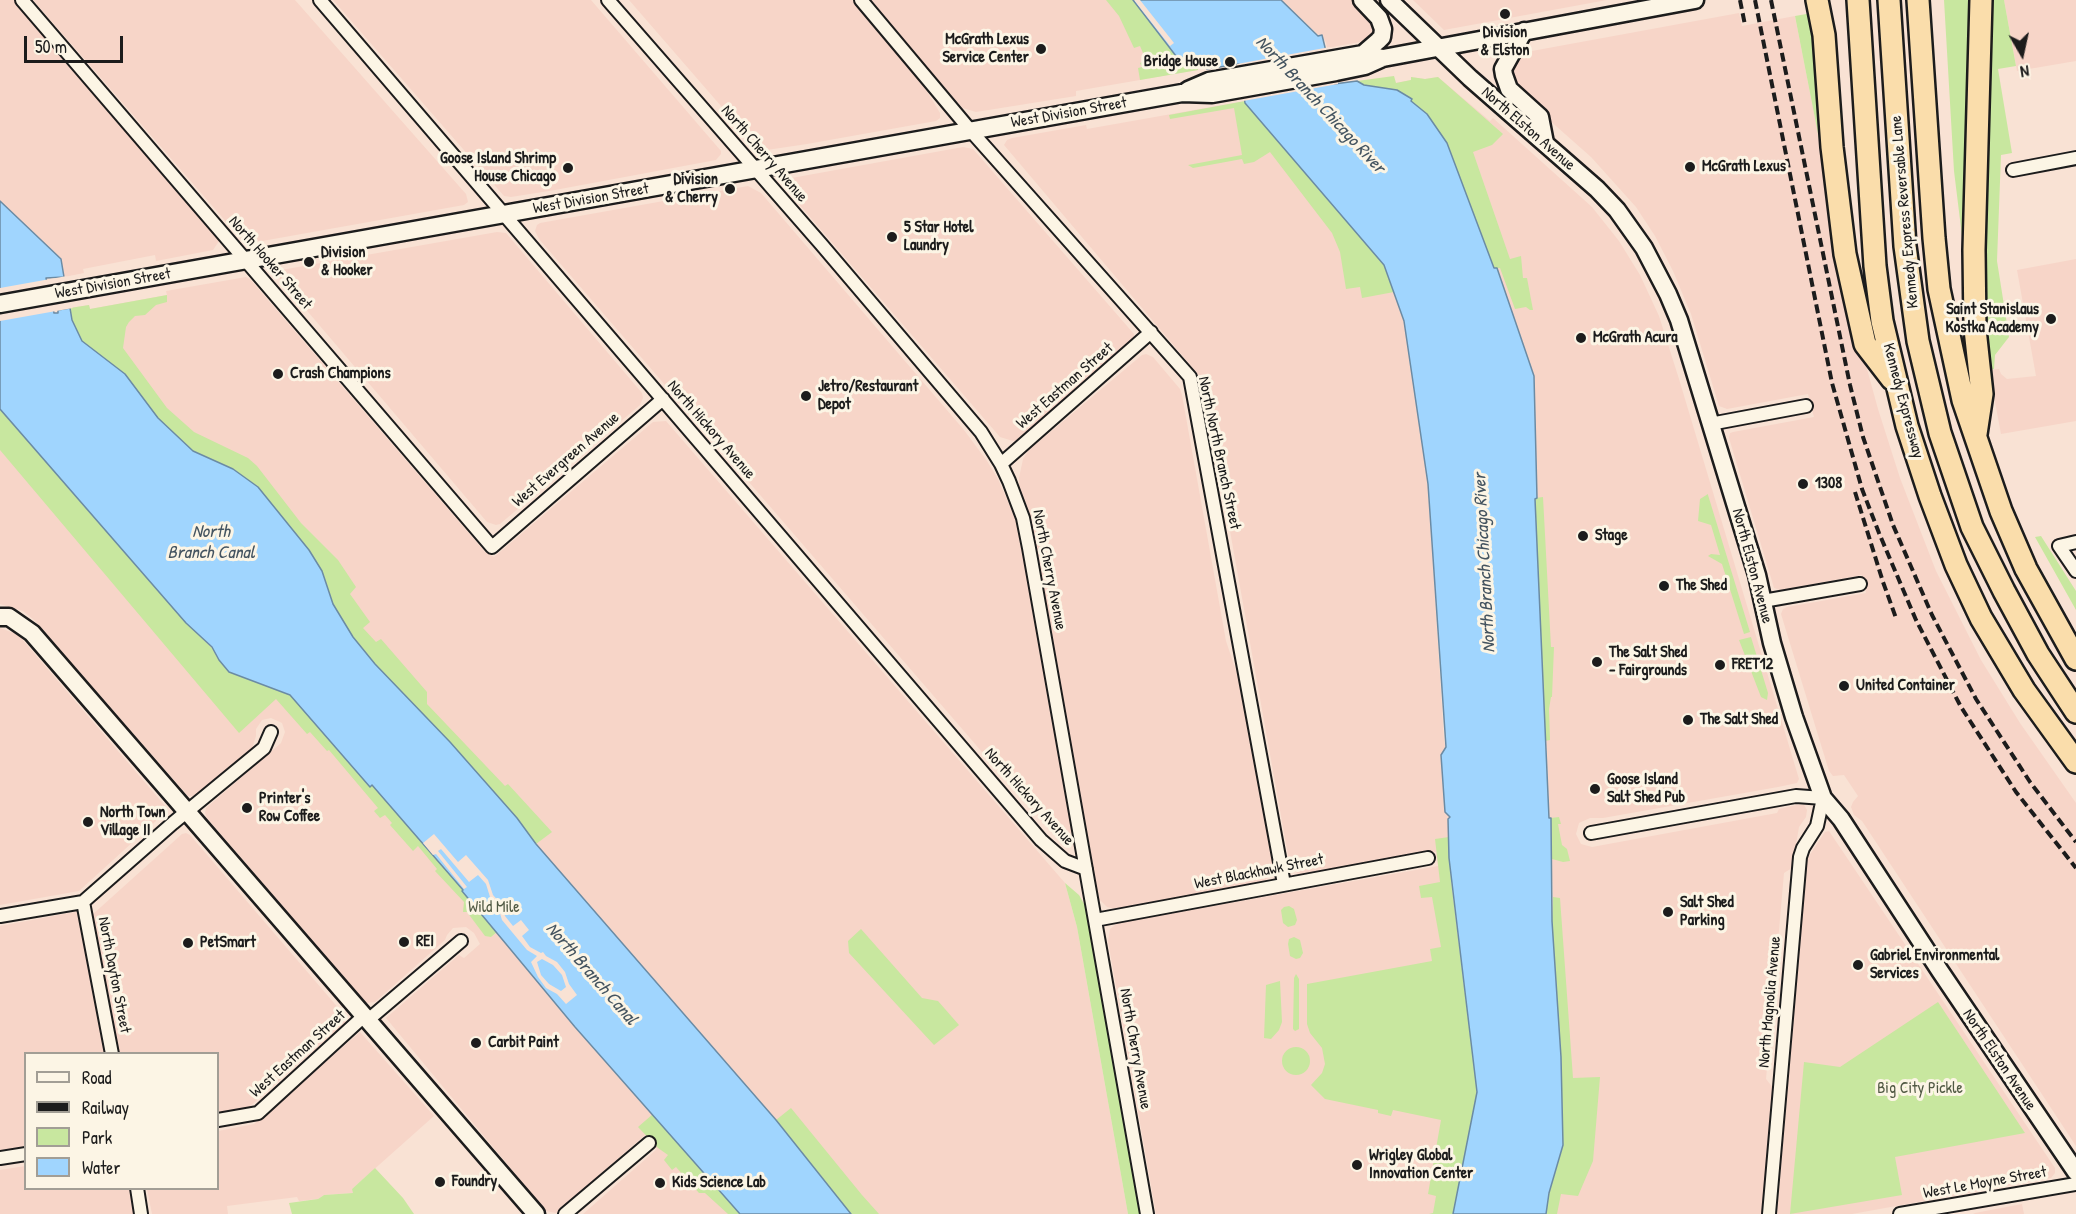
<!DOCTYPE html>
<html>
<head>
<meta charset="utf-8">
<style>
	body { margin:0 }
	#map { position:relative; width:2076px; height:1214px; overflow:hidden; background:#f9e2d4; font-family:"Patrick Hand",sans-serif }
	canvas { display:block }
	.legend { position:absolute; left:24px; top:1052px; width:195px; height:138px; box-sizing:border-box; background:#fcf5e5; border:2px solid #a29e95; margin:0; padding:8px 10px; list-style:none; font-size:18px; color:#1c1c1c }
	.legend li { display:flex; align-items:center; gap:12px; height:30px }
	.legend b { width:30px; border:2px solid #a29e95 }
	.north { position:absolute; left:1992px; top:24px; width:60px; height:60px; -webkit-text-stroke:4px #fcf5e5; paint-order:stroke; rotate:171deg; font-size:16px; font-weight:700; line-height:24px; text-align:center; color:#1c1c1c }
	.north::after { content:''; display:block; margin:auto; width:21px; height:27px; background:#1c1c1c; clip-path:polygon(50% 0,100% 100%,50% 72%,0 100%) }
	.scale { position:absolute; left:24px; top:36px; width:99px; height:27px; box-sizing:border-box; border:3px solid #1c1c1c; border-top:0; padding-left:8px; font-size:18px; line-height:21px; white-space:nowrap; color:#1c1c1c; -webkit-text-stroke:4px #fcf5e5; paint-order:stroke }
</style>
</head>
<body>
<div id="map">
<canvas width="2076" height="1214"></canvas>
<ul class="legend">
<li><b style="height:8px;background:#fcf5e5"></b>Road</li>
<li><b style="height:8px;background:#1c1c1c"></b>Railway</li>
<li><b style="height:16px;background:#c8e79f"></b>Park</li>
<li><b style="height:16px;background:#a0d5fe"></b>Water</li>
</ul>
<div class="north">N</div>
<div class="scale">50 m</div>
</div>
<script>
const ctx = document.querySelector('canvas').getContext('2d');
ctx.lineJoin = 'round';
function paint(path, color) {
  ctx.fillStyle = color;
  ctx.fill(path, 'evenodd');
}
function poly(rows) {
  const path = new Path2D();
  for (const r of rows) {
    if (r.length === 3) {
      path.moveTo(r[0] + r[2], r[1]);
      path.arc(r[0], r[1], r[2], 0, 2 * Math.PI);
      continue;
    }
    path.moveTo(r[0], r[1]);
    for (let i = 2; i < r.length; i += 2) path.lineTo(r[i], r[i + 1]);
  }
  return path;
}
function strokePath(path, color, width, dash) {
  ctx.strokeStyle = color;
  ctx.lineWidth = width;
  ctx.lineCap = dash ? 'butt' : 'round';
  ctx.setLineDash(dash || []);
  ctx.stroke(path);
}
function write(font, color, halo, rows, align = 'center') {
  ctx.font = font + ' "Patrick Hand",sans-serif';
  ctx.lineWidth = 6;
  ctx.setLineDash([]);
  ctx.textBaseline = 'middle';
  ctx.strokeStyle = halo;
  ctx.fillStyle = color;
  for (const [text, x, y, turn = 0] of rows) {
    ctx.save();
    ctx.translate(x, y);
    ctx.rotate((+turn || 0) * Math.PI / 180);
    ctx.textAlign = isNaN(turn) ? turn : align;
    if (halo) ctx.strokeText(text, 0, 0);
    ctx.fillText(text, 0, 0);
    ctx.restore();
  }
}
paint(poly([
	[0,0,15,0,216,230,219,241,213,250,156,261,155,255,83,269,84,273,64,277,61,259,0,201],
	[33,0,295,0,466,194,468,202,464,205,251,243,242,240],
	[333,0,591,0,721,151,721,154,716,160,555,190,511,197,504,196],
	[629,0,852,0,919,78,940,113,940,118,936,121,807,144,760,151],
	[869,0,1133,0,1198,70,1076,91,1076,96,976,112,963,108,958,103],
	[1281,0,1357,0,1374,21,1374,37,1362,48,1360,42,1327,48,1326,42],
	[1413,0,1607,0,1444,30],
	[2004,0,2076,0,2076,61,2017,71],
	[1739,13,1742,26,1795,16,1856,329,1878,409,1900,478,1936,571,1981,660,2020,723,2076,803,2076,1146,1862,821,1854,815,1851,807,1853,802,1858,796,1844,775,1833,776,1829,771,1781,614,1783,609,1787,607,1866,593,1862,575,1780,590,1774,588,1729,438,1730,433,1733,432,1814,417,1808,394,1727,409,1719,406,1691,314,1673,271,1655,236,1636,207,1591,157,1513,88,1508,68,1521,53],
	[1411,77,1425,79,1438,77,1490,121,1493,118,1592,207,1619,241,1640,275,1659,316,1679,379,1799,779,1797,783,1778,787,1603,818,1590,818,1579,823,1576,834,1581,844,1592,847,1777,813,1779,809,1797,805,1804,805,1807,810,1806,817,1799,827,1792,868,1784,873,1766,1079,1774,1089,1762,1214,1546,1214,1549,1193,1553,897,1535,498,1534,376,1497,269,1494,269,1395,83,1411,80],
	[1245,101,1384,265,1404,321,1428,484,1444,741,1446,747,1441,755,1445,812,1450,817,1448,819,1453,1214,1156,1214,1108,941,1110,929,1118,923,1438,866,1436,852,1304,875,1298,874,1290,866,1203,380,1004,145,1007,140,1012,138,1086,125,1087,129],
	[963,147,973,149,1134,334,1134,341,1018,440,1013,441,1000,437,784,187,786,179],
	[748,186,761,193,964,430,987,461,998,479,1015,518,1025,567,1072,825,1072,831,1069,836,1062,837,1052,833,539,239,535,231,537,225,540,223],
	[497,232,506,233,642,393,643,398,640,405,500,524,496,525,487,522,280,279,278,274,281,270],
	[2076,259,2076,421,2001,434,1989,370,1999,369,2001,374,2007,379,2036,376,2017,270],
	[246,277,250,279,485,552,494,557,653,422,666,421,1065,883,1077,927,1128,1214,851,1214,536,844,517,818,193,451,70,308,89,305,90,309,167,295,166,291],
	[1146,354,1153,357,1180,389,1182,395,1226,641,1240,683,1274,869,1271,876,1260,884,1116,909,1107,907,1099,899,1030,520,1019,490,1019,478,1023,459,1029,450,1142,355],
	[0,409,290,695,463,890,467,912,486,934,491,937,497,932,575,1027,740,1214,583,1214,657,1149,645,1135,556,1213,546,1211,386,1018,459,955,464,958,480,944,474,933,466,927,453,928,447,935,445,940,375,1002,366,1003,207,818,205,813,206,808,281,743,285,732,282,723,271,718,262,720,256,729,256,736,252,749,196,797,188,796,34,620,23,611,0,604],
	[0,628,14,633,22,639,166,807,167,811,79,891,0,905],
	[1829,831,2055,1168,2055,1173,2051,1178,1852,1214,1777,1214,1807,859,1825,832],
	[186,833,190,835,346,1017,345,1023,248,1108,218,1113,218,1054,118,1053,92,915,182,834],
	[80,911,105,1053,26,1054,25,1147,0,1152,0,926],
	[360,1032,434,1116,352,1189,354,1193,324,1195,318,1199,299,1201,297,1197,227,1206,228,1214,152,1214,147,1189,218,1188,218,1131,254,1124],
	[25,1166,26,1188,130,1189,134,1214,0,1214,0,1170],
	[2022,1204,2024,1214,1973,1214,1975,1213]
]), '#f7d5c8');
paint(poly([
	[1106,0,1133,0,1176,56,1196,61,1198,70,1140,80,1138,68,1142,67,1140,63,1146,60,1140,46,1134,48,1119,16],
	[1944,0,1972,0,1967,56,1971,57,1968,236,1962,236,1954,171],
	[1991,0,2004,0,2016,66,1998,69,2012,153,2001,155,1997,261,2009,337,1995,355,1994,369,1989,370,1982,312],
	[1812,13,1826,175,1795,16],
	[1394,76,1396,83,1411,80,1411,77,1425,79,1438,77,1503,134,1492,145,1473,152,1510,259,1521,256,1523,278,1527,278,1533,310,1530,310,1526,307,1515,309,1500,268,1494,269,1397,90,1364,85,1357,81],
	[1245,101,1384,265,1394,292,1362,298,1360,287,1346,289,1340,252,1332,233,1270,152,1254,162,1244,164,1242,159,1193,168,1188,165,1242,155,1234,108,1170,119,1169,115],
	[167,295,167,302,156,305,145,315,135,316,129,322,126,327,123,348,167,408,194,432,248,458,257,466,301,523,338,560,356,587,350,594,370,622,363,628,376,642,381,639,427,692,427,704,505,786,508,784,552,832,536,844,517,818,375,664,353,637,333,604,322,571,309,550,233,469,193,451,158,418,125,374,82,341,72,320,70,308,89,305,90,309],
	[0,409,186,623,212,648,219,660,290,695,369,786,372,784,434,834,575,1027,497,932,491,937,485,936,467,912,463,912,464,902,435,871,437,869,418,846,413,851,390,825,392,823,385,815,380,818,374,811,378,808,329,750,327,751,310,732,307,734,276,699,239,733,0,450],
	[1708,494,1708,495,1750,632,1744,634,1722,564,1708,556,1711,554,1720,555,1711,525,1698,521,1700,499],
	[1543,497,1551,647,1554,647,1552,697,1551,697,1549,709,1550,740,1545,741,1535,498],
	[2041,536,2076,591,2076,610,2035,537],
	[1751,637,1768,693,1767,700,1761,697,1739,640],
	[1559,817,1561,824,1558,824,1562,845,1567,849,1570,861,1563,862,1552,859,1551,818],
	[1449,837,1451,880,1477,1092,1453,1214,1429,1214,1433,1213,1436,1196,1428,1194,1441,1120,1393,1110,1391,1116,1378,1113,1378,1110,1325,1099,1311,1085,1322,1073,1325,1064,1322,1048,1310,1033,1307,1024,1307,984,1432,961,1430,949,1441,947,1432,897,1421,898,1419,886,1440,882,1435,839],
	[1065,883,1079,895,1087,909,1142,1214,1128,1214,1077,927],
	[1553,897,1560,898,1573,1078,1600,1077,1593,1161,1578,1196,1561,1194,1557,1214,1546,1214,1549,1193,1563,1145,1561,1057,1552,921],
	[1289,906,1294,909,1297,920,1295,925,1288,927,1283,923,1281,910,1284,907],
	[861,929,922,998,938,1001,959,1025,934,1045,849,953,848,941],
	[1294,937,1300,940,1303,953,1300,958,1296,959,1290,956,1288,944,1289,939],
	[1296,974,1299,979,1299,1029,1295,1031,1293,1029,1294,978],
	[1280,981,1282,1022,1279,1030,1271,1039,1264,1038,1266,985],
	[1938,1002,2025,1133,1895,1157,1902,1195,1790,1214,1804,1062,1840,1067],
	[1296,1061,14],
	[791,1108,862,1195,879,1214,851,1214,776,1120],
	[653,1114,704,1173,740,1214,728,1214,705,1193,699,1193,676,1167,672,1170,664,1160,668,1155,658,1148,638,1127],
	[375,1168,403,1198,414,1214,292,1214,289,1203,318,1199,324,1195,353,1193,352,1189]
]), '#c8e79f');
const water = poly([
	[1133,0,1281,0,1318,36,1322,35,1334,84,1357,81,1364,85,1397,90,1412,99,1411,101,1427,114,1447,143,1494,268,1497,268,1534,376,1537,498,1535,499,1549,818,1551,818,1552,921,1561,1057,1563,1145,1549,1193,1546,1214,1453,1214,1477,1092,1449,858,1448,819,1450,817,1445,812,1441,755,1446,747,1428,484,1404,321,1384,265,1245,103,1239,64,1207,69,1196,61,1176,56,1133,0],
	[0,201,61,259,64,277,46,278,54,313,58,313,58,310,70,308,72,320,82,341,125,374,158,418,193,451,233,469,258,487,309,550,322,571,333,604,353,637,375,664,450,742,517,818,536,844,776,1120,851,1214,740,1214,575,1027,462,891,463,890,372,785,370,787,290,695,229,672,219,660,212,647,186,623,0,409,0,201]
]);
paint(water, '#a0d5fe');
strokePath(water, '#6b8ba4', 1.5);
paint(poly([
	[1134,0,1140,0,1174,43,1170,46],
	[1330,47,1336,81,1338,81,1338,84,1243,101,1237,64],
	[67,276,65,280,50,281,56,308,70,305,73,308,0,321,0,288],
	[434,834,458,862,466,855,488,880,493,895,501,904,505,916,513,926,521,920,529,930,522,936,530,947,541,953,543,952,546,956,557,962,565,972,569,984,577,995,566,1004,557,994,546,988,538,977,531,962,537,956,527,950,502,920,498,907,490,897,486,884,478,875,469,882,441,849,438,851,467,887,464,889,436,854,433,855,423,843],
	[542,959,553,965,562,975,566,987,561,991,549,984,541,975,537,962]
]), '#f9e2d4');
const street = poly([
	[22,0,492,547,663,399],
	[320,0,1041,840,1065,861,1086,869],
	[608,0,821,244,981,432,1001,464,1009,481,1023,518,1029,548,1147,1214],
	[861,0,971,131,1190,377,1284,884],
	[2013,170,2076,158],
	[1710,424,1806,406],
	[1001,464,1151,332],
	[2076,542,2059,546,2076,571],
	[1763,601,1860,584],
	[1591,833,1796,796,1823,798,1817,826,1803,848,1800,857,1769,1214],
	[83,902,112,1054],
	[0,916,83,902,173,823,264,748,271,732],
	[1095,920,1428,858],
	[368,1020,461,941],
	[218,1120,258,1113,364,1016],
	[0,1158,26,1154],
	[137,1188,141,1214],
	[565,1214,649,1143],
	[1900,1214,2076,1184]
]);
const secondary = poly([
	[1362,0,1379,18,1383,29,1382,37,1378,41,1363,54],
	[1389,0,1470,78,1597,189,1617,210,1644,248,1668,294,1679,320,1757,575,1772,643,1794,717,1823,798,1841,819,1940,971,2076,1172],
	[1524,31,1503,69,1504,75,1509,89,1540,117,1545,143],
	[1188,90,1209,81,1363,54,1383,58],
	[0,304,1182,93,1212,94,1336,72,1365,66,1383,58,1695,0],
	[0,617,9,617,32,633,536,1214]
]);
const highway = poly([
	[1817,0,1824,35,1832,147,1845,254,1865,344,1892,379],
	[1858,0,1875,266,1882,321,1907,426,1930,496,1956,565,1981,618,2024,690,2076,762],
	[1889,0,1905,246,1918,341,1940,433,1972,527,2004,591,2038,654,2076,712],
	[1918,0,1934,238,1939,289,1963,400,2001,511,2026,569,2076,659],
	[1976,434,1982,394,1975,329,1974,250,1981,0]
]);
strokePath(street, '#1c1c1c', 16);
strokePath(secondary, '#1c1c1c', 21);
strokePath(highway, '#1c1c1c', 26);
strokePath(street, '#fcf5e5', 12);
strokePath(secondary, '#fcf5e5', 16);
strokePath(highway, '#faddab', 21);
strokePath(poly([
	[1740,0,1745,25],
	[1755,0,1832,383,1862,489,1879,533,1916,620,1961,707,2016,792,2076,868],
	[1771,0,1850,385,1863,437,1893,525,1932,615,1976,699,2030,782,2076,842],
	[1855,492,1883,582,1896,618]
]), '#1c1c1c', 4, [9, 4.5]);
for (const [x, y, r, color] of [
	[1505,14,6,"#1c1c1c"],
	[1041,49,6,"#1c1c1c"],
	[1230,62,6,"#1c1c1c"],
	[1690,167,6,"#1c1c1c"],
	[568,168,6,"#1c1c1c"],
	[730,189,6,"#1c1c1c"],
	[892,237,6,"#1c1c1c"],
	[309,262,6,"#1c1c1c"],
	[2051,319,6,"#1c1c1c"],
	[1581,338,6,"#1c1c1c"],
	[278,374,6,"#1c1c1c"],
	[806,396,6,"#1c1c1c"],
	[1803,484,6,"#1c1c1c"],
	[1583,536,6,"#1c1c1c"],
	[1664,586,6,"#1c1c1c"],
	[1597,662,6,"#1c1c1c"],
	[1720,665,6,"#1c1c1c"],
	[1844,686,6,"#1c1c1c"],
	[1688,720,6,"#1c1c1c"],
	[1595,789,6,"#1c1c1c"],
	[247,808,6,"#1c1c1c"],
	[88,822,6,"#1c1c1c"],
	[1668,912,6,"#1c1c1c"],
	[404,942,6,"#1c1c1c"],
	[188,943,6,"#1c1c1c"],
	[1858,965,6,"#1c1c1c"],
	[476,1043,6,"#1c1c1c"],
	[1357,1165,6,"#1c1c1c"],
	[440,1182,6,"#1c1c1c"],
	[660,1183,6,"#1c1c1c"]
]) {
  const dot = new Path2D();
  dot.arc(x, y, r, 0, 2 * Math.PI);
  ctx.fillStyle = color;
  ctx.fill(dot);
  strokePath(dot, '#fcf5e5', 2);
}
write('bold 16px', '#1c1c1c', '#fcf5e5', [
	["Division",1505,33,"center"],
	["& Elston",1505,51,"center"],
	["McGrath Lexus",1029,40,"right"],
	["Service Center",1029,58,"right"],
	["Bridge House",1218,62,"right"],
	["Goose Island Shrimp",556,159,"right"],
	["House Chicago",556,177,"right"],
	["McGrath Lexus",1702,167],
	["Division",718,180,"right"],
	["& Cherry",718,198,"right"],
	["5 Star Hotel",904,228],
	["Laundry",904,246],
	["Division",321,253],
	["& Hooker",321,271],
	["Saint Stanislaus",2039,310,"right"],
	["Kostka Academy",2039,328,"right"],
	["McGrath Acura",1593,338],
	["Crash Champions",290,374],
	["Jetro/Restaurant",818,387],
	["Depot",818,405],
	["1308",1815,484],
	["Stage",1595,536],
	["The Shed",1676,586],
	["The Salt Shed",1609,653],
	["- Fairgrounds",1609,671],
	["FRET12",1732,665],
	["United Container",1856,686],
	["The Salt Shed",1700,720],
	["Goose Island",1607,780],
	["Salt Shed Pub",1607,798],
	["Printer's",259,799],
	["Row Coffee",259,817],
	["North Town",100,813],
	["Village II",100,831],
	["Salt Shed",1680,903],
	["Parking",1680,921],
	["REI",416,942],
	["PetSmart",200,943],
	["Gabriel Environmental",1870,956],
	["Services",1870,974],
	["Carbit Paint",488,1043],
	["Wrigley Global",1369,1156],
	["Innovation Center",1369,1174],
	["Foundry",452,1182],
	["Kids Science Lab",672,1183]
], 'left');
write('16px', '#1c1c1c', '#fcf5e5', [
	["West Division Street",1069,113,-10],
	["North Elston Avenue",1528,129,41],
	["North Cherry Avenue",764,154,49],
	["West Division Street",591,199,-10],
	["Kennedy Express Reversable Lane",1905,212,-95],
	["North Hooker Street",270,263,49],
	["West Division Street",113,284,-10],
	["West Eastman Street",1065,386,-41],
	["Kennedy Expressway",1903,401,75],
	["North Hickory Avenue",711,430,49],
	["North North Branch Street",1219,453,78],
	["West Evergreen Avenue",566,460,-41],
	["North Elston Avenue",1752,566,75],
	["North Cherry Avenue",1049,570,79],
	["North Hickory Avenue",1029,797,48],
	["West Blackhawk Street",1259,872,-11],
	["North Dayton Street",114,975,79],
	["North Magnolia Avenue",1770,1002,-85],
	["North Cherry Avenue",1135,1049,80],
	["West Eastman Street",298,1054,-42],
	["North Elston Avenue",1999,1060,56],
	["West Le Moyne Street",1985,1183,-10]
]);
write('16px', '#505943', '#fcf5e5', [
	["Wild Mile",494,908],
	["Big City Pickle",1920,1089]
]);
write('italic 18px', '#445460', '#fcf5e5', [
	["North Branch Chicago River",1320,105,47],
	["North",211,532],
	["Branch Canal",211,553],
	["North Branch Chicago River",1485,563,-93],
	["North Branch Canal",591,974,49]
]);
</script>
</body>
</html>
